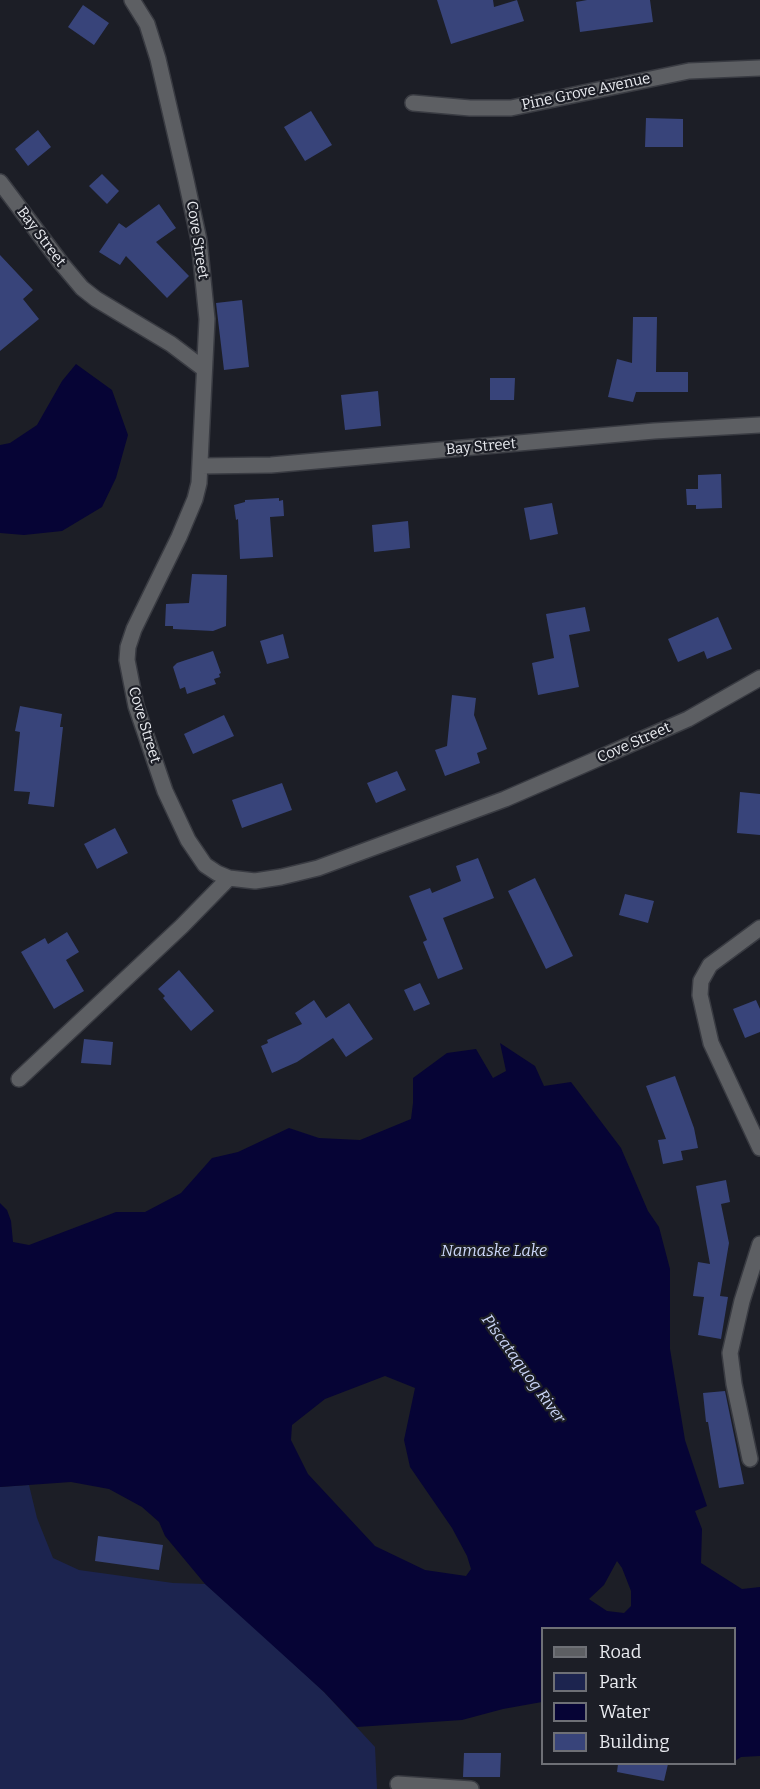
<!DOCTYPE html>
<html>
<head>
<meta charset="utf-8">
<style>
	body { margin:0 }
	#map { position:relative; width:760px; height:1789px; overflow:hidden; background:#1c1e26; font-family:Bitter,serif }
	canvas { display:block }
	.legend { position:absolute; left:541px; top:1627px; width:195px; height:138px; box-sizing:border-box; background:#1c1e26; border:2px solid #6e7076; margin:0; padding:8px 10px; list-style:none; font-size:18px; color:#e8eaef }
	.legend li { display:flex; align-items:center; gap:12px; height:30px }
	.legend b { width:30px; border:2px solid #6e7076 }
</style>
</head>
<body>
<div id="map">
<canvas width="760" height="1789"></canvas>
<ul class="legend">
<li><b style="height:8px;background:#5d5f63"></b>Road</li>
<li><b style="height:16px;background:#1c244f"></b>Park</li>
<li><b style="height:16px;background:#060435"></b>Water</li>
<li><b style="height:16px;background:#38447a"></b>Building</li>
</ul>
</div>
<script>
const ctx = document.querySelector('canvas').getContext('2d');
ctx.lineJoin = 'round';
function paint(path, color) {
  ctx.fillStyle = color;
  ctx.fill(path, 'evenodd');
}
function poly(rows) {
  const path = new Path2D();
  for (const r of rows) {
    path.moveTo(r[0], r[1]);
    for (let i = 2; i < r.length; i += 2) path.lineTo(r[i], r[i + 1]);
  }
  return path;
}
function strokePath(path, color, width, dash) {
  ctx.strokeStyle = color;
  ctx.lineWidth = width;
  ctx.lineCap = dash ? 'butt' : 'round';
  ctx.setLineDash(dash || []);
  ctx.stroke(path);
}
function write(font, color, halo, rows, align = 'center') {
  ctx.font = font + ' Bitter,serif';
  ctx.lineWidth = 4.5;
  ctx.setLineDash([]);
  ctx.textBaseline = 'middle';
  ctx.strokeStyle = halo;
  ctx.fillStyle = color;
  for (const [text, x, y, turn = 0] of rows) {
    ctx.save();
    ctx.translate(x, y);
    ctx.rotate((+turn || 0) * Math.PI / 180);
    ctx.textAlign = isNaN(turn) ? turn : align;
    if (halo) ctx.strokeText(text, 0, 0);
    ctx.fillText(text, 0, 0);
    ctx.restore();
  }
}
paint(poly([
	[29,1485,37,1518,53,1558,79,1570,173,1583,205,1584,257,1629,324,1692,375,1747,377,1789,0,1789,0,1487]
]), '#1c244f');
paint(poly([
	[76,364,112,390,128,435,116,478,102,507,62,531,24,535,0,533,0,445,10,443,37,425,62,381],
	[500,1043,535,1066,544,1086,571,1082,621,1148,648,1211,659,1227,670,1269,670,1349,685,1440,707,1506,695,1511,702,1529,701,1563,742,1589,760,1587,760,1756,741,1757,735,1761,734,1628,542,1628,542,1702,503,1709,462,1720,357,1727,324,1692,205,1584,165,1536,159,1522,142,1507,109,1489,71,1482,0,1487,0,1203,7,1210,11,1221,13,1242,29,1245,116,1212,145,1212,181,1193,212,1158,238,1152,289,1128,319,1138,360,1140,411,1119,413,1103,413,1078,447,1053,476,1049,493,1078,506,1071],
	[385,1376,415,1388,404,1440,410,1467,452,1528,467,1556,471,1569,466,1576,425,1570,375,1546,308,1474,291,1440,292,1425,325,1399],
	[617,1561,622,1568,631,1591,631,1606,624,1613,607,1611,589,1599,604,1585]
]), '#060435');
paint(poly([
	[437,0,493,0,494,7,517,0,524,21,451,44],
	[587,0,650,0,653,22,580,32,576,2],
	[83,5,109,23,94,45,68,27],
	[311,111,332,145,305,161,284,127],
	[646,118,683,119,683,147,645,147],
	[38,130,51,147,28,166,15,149],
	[102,174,119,191,107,204,89,186],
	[159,204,176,228,156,242,189,276,167,298,126,256,120,265,99,252,119,223,126,228],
	[0,255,33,290,23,299,39,319,0,351],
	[242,300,249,367,224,370,216,303],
	[633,317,657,317,656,372,688,372,688,392,636,392,633,402,608,397,617,359,632,363],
	[490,378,515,378,514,400,490,400],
	[378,391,381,426,345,430,341,395],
	[721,474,722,508,696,509,696,505,687,505,686,489,698,489,698,475],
	[279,498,279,501,283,500,284,516,270,517,273,557,240,559,238,519,236,520,234,505,245,502,245,500],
	[552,503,558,534,530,540,524,508],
	[408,521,410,548,374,552,372,525],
	[192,574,227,575,226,626,213,631,173,629,173,626,165,626,166,604,189,603],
	[585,607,590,631,569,635,579,687,538,695,532,663,554,658,546,614],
	[718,617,732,649,707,659,704,651,678,662,668,639],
	[283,634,289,658,267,664,260,641],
	[213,651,221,673,219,674,220,677,214,679,216,684,187,694,185,687,180,689,173,667,177,663],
	[452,695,476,698,474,715,487,749,477,753,480,763,445,776,435,750,447,746],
	[20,706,62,714,60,727,63,727,54,807,28,804,30,792,14,791,20,732,15,731],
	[224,715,234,736,193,754,184,734],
	[397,771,406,790,376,803,367,783],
	[282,783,292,810,242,828,232,800],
	[740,792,760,794,760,835,737,833],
	[115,828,128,853,97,869,84,844],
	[478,858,494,898,443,918,463,969,438,979,423,942,427,940,409,896,430,888,432,893,461,881,456,866],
	[535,878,573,956,546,969,508,891],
	[625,894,654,901,648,923,619,915],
	[67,932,79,952,66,960,84,991,54,1009,21,952,45,938,48,944],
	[179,970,214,1011,191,1031,163,998,165,996,158,989],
	[420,983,430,1004,414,1011,404,990],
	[314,1000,326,1018,349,1003,373,1039,346,1057,333,1038,297,1062,272,1073,261,1046,268,1043,267,1040,302,1024,295,1013],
	[756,1000,760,1009,760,1032,745,1038,733,1009],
	[84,1039,113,1042,111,1065,81,1063],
	[675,1076,694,1128,698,1148,681,1151,683,1160,663,1164,658,1140,666,1139,646,1086],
	[726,1180,730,1202,721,1204,729,1243,720,1296,728,1297,721,1339,698,1335,704,1297,693,1296,698,1262,710,1264,696,1186],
	[725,1391,744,1484,719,1488,708,1422,706,1422,703,1393],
	[98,1536,163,1545,159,1570,95,1561],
	[464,1753,501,1753,500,1777,463,1777],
	[618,1764,668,1764,664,1781,617,1772]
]), '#38447a');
const minor = poly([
	[132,0,147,24,158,59,186,180,199,240,207,319,199,483,195,499,179,537,134,629,128,647,127,660,136,706,165,791,188,840,205,865,217,873,229,878,255,881,281,877,318,868,505,799,581,766,688,719,760,678],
	[413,103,470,108,511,108,689,71,760,68],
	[0,182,61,263,82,288,96,299,171,344,204,369],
	[201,466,271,465,654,431,760,425],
	[760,928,710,965,701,981,700,995,711,1043,760,1148],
	[19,1079,182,926,229,878],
	[750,1459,734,1384,730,1353,742,1301,760,1244],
	[398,1784,471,1789]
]);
strokePath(minor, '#393b42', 18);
strokePath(minor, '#5d5f63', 15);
write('15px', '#e8eaef', '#1c1e26', [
	["Pine Grove Avenue",586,92,-12],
	["Bay Street",41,237,53],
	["Cove Street",197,240,81],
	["Bay Street",481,447,-5],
	["Cove Street",144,725,73],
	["Cove Street",634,743,-24]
]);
write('italic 16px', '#ccd7f9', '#1c1e26', [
	["Namaske Lake",494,1252],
	["Piscataquog River",523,1369,54]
]);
</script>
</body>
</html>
